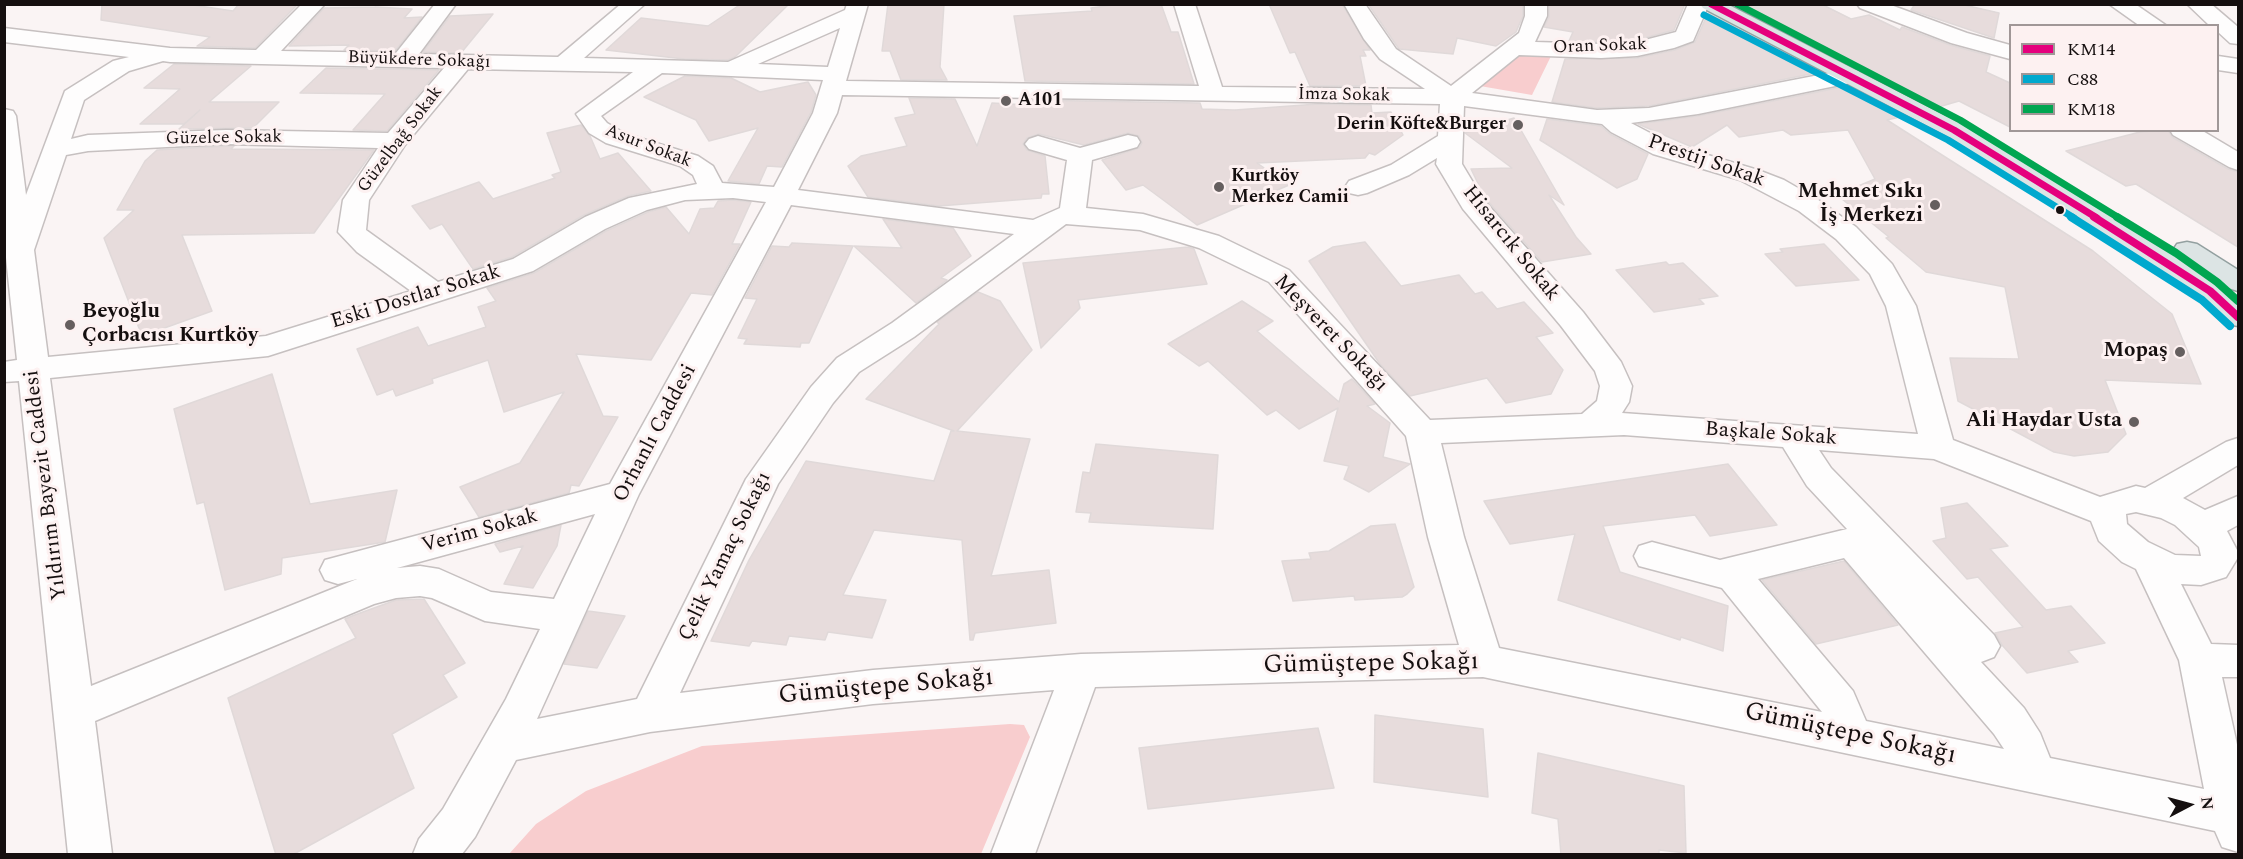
<!DOCTYPE html>
<html>
<head>
<meta charset="utf-8">
<style>
	body { margin:0 }
	#map { position:relative; width:2243px; height:859px; overflow:hidden; background:#faf4f4; font-family:Spectral,serif }
	canvas { display:block }
	.frame { position:absolute; inset:0; border:6px solid #150f0f; pointer-events:none }
	.legend { position:absolute; left:2009px; top:24px; width:210px; height:108px; box-sizing:border-box; background:#fdf1f1; border:2px solid #a09797; margin:0; padding:8px 10px; list-style:none; font-size:18px; color:#150f0f }
	.legend li { display:flex; align-items:center; gap:12px; height:30px }
	.legend b { width:30px; border:2px solid #a09797 }
	.north { position:absolute; left:2159px; top:775px; width:60px; height:60px; -webkit-text-stroke:4px #fdf1f1; paint-order:stroke; rotate:84deg; font-size:16px; font-weight:700; line-height:24px; text-align:center; color:#150f0f }
	.north::after { content:''; display:block; margin:auto; width:21px; height:27px; background:#150f0f; clip-path:polygon(50% 0,100% 100%,50% 72%,0 100%) }
</style>
</head>
<body>
<div id="map">
<canvas width="2243" height="859"></canvas>
<div class="frame"></div>
<ul class="legend">
<li><b style="height:8px;background:#e5007d"></b>KM14</li>
<li><b style="height:8px;background:#00a9ce"></b>C88</li>
<li><b style="height:8px;background:#00a651"></b>KM18</li>
</ul>
<div class="north">N</div>
</div>
<script>
const ctx = document.querySelector('canvas').getContext('2d');
ctx.lineJoin = 'round';
function paint(path, color) {
  ctx.fillStyle = color;
  ctx.fill(path, 'evenodd');
}
function poly(rows) {
  const path = new Path2D();
  for (const r of rows) {
    path.moveTo(r[0], r[1]);
    for (let i = 2; i < r.length; i += 2) path.lineTo(r[i], r[i + 1]);
  }
  return path;
}
function strokePath(path, color, width, dash) {
  ctx.strokeStyle = color;
  ctx.lineWidth = width;
  ctx.lineCap = dash ? 'butt' : 'round';
  ctx.setLineDash(dash || []);
  ctx.stroke(path);
}
function write(font, color, halo, rows, align = 'center') {
  ctx.font = font + ' Spectral,serif';
  ctx.lineWidth = 6;
  ctx.setLineDash([]);
  ctx.textBaseline = 'middle';
  ctx.strokeStyle = halo;
  ctx.fillStyle = color;
  for (const [text, x, y, turn = 0] of rows) {
    ctx.save();
    ctx.translate(x, y);
    ctx.rotate((+turn || 0) * Math.PI / 180);
    ctx.textAlign = isNaN(turn) ? turn : align;
    if (halo) ctx.strokeText(text, 0, 0);
    ctx.fillText(text, 0, 0);
    ctx.restore();
  }
}
paint(poly([
	[1515,51,1552,54,1532,95,1480,86],
	[1010,724,1024,725,1030,737,981,854,509,854,536,824,586,791,702,746]
]), '#f8cdce');
const building = poly([
	[102,4,186,4,233,11,239,4,298,4,255,48,197,46,210,37,101,20,102,4],
	[741,4,789,4,735,57,728,60,684,59,606,50,641,18,708,26,741,4],
	[888,4,944,4,940,67,947,80,901,80,890,51,882,51,888,4],
	[1120,4,1161,4,1171,32,1178,32,1194,84,1025,81,1014,16,1092,11,1091,8,1120,4],
	[1269,4,1342,4,1370,50,1363,50,1366,56,1360,56,1366,86,1310,86,1295,52,1290,53,1269,4],
	[1368,4,1523,4,1523,16,1516,32,1496,46,1457,38,1453,54,1399,49,1368,4],
	[1549,4,1685,4,1674,30,1637,40,1601,42,1569,41,1573,32,1544,27,1549,17,1549,4],
	[1733,4,1821,4,1851,19,1869,15,1900,30,1902,27,1950,45,1990,56,1986,72,2010,83,2010,127,1959,101,1935,108,1733,4],
	[1915,4,1960,4,1999,13,1994,38,1911,10,1915,4],
	[375,7,412,9,404,18,422,17,395,51,344,50,349,45,289,46,324,8,375,7],
	[1708,13,1821,72,1649,106,1597,108,1552,102,1565,59,1637,58,1675,50,1695,42,1708,13],
	[493,14,461,53,423,52,450,16,493,14],
	[174,64,251,66,209,102,279,102,253,128,179,129,200,110,184,124,140,124,180,89,144,88,174,64],
	[326,68,439,70,387,131,353,130,385,94,300,93,326,68],
	[685,76,731,78,760,92,808,82,816,95,811,112,782,167,767,166,759,184,728,181,758,128,709,141,696,120,644,97,685,76],
	[1847,86,1904,116,1887,120,2093,251,2172,314,2201,384,2105,380,2126,434,2108,452,2074,456,2054,452,1958,401,1950,358,2019,359,2005,287,1926,272,1886,238,1889,237,1837,195,1875,179,1848,130,1791,135,1783,130,1739,137,1727,125,1692,147,1638,124,1698,116,1847,86],
	[909,98,955,99,977,146,992,103,1028,105,1027,100,1200,103,1202,109,1235,110,1318,104,1371,105,1372,113,1391,112,1403,135,1375,155,1369,153,1365,158,1257,163,1289,185,1197,225,1143,185,1126,190,1102,160,1139,148,1142,143,1139,136,1128,133,1084,145,1039,134,1027,138,1023,144,1027,150,1045,156,1049,194,1042,194,1041,198,939,206,868,197,848,166,861,156,907,146,895,118,915,114,909,98],
	[1514,118,1564,205,1549,195,1576,237,1591,254,1542,262,1485,198,1471,169,1512,168,1465,133,1514,118],
	[1547,119,1601,126,1610,134,1648,154,1637,179,1617,188,1540,140,1547,119],
	[581,125,590,136,600,159,618,153,651,191,628,196,584,215,512,257,473,269,442,224,430,229,412,206,479,182,493,199,555,178,552,175,561,172,547,133,581,125],
	[2163,130,2168,130,2172,137,2228,169,2238,172,2238,247,2136,184,2126,186,2066,151,2140,132,2163,130],
	[226,146,234,146,231,149,374,150,314,233,182,235,212,311,142,336,104,238,134,210,117,210,145,161,157,150,226,146],
	[733,200,751,202,732,244,740,244,712,295,691,293,651,360,576,354,603,416,618,417,579,486,571,485,569,493,479,517,460,487,520,463,564,392,504,412,488,360,432,379,433,383,396,396,393,389,377,395,357,349,418,327,428,346,486,327,478,307,496,301,487,288,534,273,606,231,648,212,666,207,689,234,700,209,714,208,718,201,733,200],
	[883,219,953,228,971,256,941,278,947,280,916,303,854,246,902,248,883,219],
	[1365,242,1401,286,1459,275,1475,294,1482,292,1497,309,1524,302,1553,333,1536,337,1563,370,1551,394,1506,403,1487,378,1410,396,1380,364,1309,261,1333,247,1365,242],
	[792,243,853,246,809,343,801,343,800,347,744,344,747,339,738,338,757,299,745,298,772,246,789,247,792,243],
	[1824,244,1859,280,1796,286,1765,254,1783,252,1780,249,1824,244],
	[1188,247,1194,249,1207,284,1078,300,1080,308,1041,348,1023,263,1188,247],
	[1666,262,1669,265,1683,263,1718,296,1699,299,1704,304,1654,312,1616,270,1666,262],
	[978,292,1000,301,1032,350,957,431,1030,439,991,576,1049,570,1056,623,975,633,973,640,970,640,962,540,874,530,843,595,886,600,872,638,828,632,825,640,789,636,786,645,752,641,749,646,711,641,749,560,806,461,934,481,951,431,954,431,866,399,939,324,937,322,978,292],
	[1242,301,1273,321,1257,331,1339,402,1344,384,1352,379,1375,404,1367,406,1390,423,1383,457,1410,464,1369,492,1344,479,1349,466,1324,461,1338,408,1299,429,1276,410,1267,415,1208,361,1199,366,1168,344,1242,301],
	[272,374,310,504,397,490,385,542,282,558,281,574,225,590,204,502,197,504,174,409,272,374],
	[1096,444,1218,455,1213,529,1089,522,1091,513,1076,512,1083,472,1090,473,1096,444],
	[1728,464,1777,525,1710,536,1695,515,1603,526,1620,572,1728,606,1723,651,1681,637,1680,640,1558,600,1575,534,1510,544,1484,501,1728,464],
	[1967,503,2008,546,1990,549,2046,610,2071,606,2105,643,2068,651,2078,662,2027,673,2002,645,1995,633,2023,627,1978,577,1967,579,1933,541,1946,538,1941,508,1967,503],
	[1395,524,1414,587,1407,594,1402,597,1355,600,1354,596,1293,601,1282,561,1311,559,1309,553,1329,551,1371,526,1395,524],
	[561,525,557,546,533,588,504,584,523,546,500,552,495,544,561,525],
	[1844,561,1898,625,1816,644,1762,580,1844,561],
	[424,599,465,663,443,675,457,697,392,734,414,788,292,855,276,855,228,698,356,638,345,619,352,616,396,600,424,599],
	[588,611,625,616,597,668,564,664,588,611],
	[1375,715,1483,729,1488,797,1374,782,1375,715],
	[1318,728,1334,788,1148,809,1139,748,1318,728],
	[1538,753,1684,786,1686,853,1659,850,1659,855,1561,855,1558,819,1532,813,1538,753]
]);
paint(building, '#e7dcdc');
strokePath(building, '#e0d9d9', 1.5);
const minor = poly([
	[302,4,325,4,281,51,396,53,435,4,456,4,419,54,558,57,621,4,645,4,584,58,728,62,845,10,847,4,868,4,846,81,1199,86,1174,4,1195,4,1222,87,1425,89,1380,59,1364,39,1344,4,1365,4,1396,49,1451,86,1519,33,1525,16,1525,4,1547,4,1547,16,1535,42,1601,44,1637,42,1676,32,1688,4,1709,4,1693,41,1674,48,1637,56,1601,58,1519,55,1472,93,1597,110,1649,108,1850,69,1858,71,1862,76,1858,81,1850,83,1698,114,1631,123,1671,144,1758,170,1784,180,1817,199,1856,227,1892,264,1916,306,1953,440,2100,497,2136,486,2145,488,2226,442,2238,438,2238,465,2183,498,2205,510,2238,496,2238,525,2227,531,2237,550,2237,559,2226,577,2201,585,2181,584,2211,644,2238,645,2238,677,2222,677,2238,749,2238,852,2222,847,2215,831,1483,677,1095,687,1035,854,991,854,1054,690,873,704,650,732,516,760,475,837,462,854,413,854,419,839,443,809,506,699,540,629,485,621,432,598,420,596,396,598,374,604,95,721,112,854,68,854,19,381,4,382,4,362,17,360,4,239,4,109,13,111,16,116,26,195,65,91,113,61,129,57,4,42,4,28,170,48,256,50,302,4],
	[840,28,828,67,758,64,840,28],
	[163,61,170,62,444,68,388,133,226,130,88,135,71,139,84,100,129,71,163,61],
	[468,69,633,72,576,114,589,133,606,143,680,166,693,175,697,184,629,198,585,217,513,259,438,282,366,230,369,200,405,145,468,69],
	[662,73,823,80,813,113,774,187,722,183,713,166,698,156,624,133,607,123,601,116,662,73],
	[842,95,1440,104,1438,136,1391,165,1349,181,1345,187,1349,193,1358,195,1367,193,1409,175,1437,158,1436,164,1463,209,1561,326,1595,371,1600,386,1597,401,1582,414,1430,420,1289,270,1219,236,1143,214,1086,208,1092,160,1137,147,1140,142,1137,137,1128,135,1080,148,1038,136,1029,139,1025,144,1029,149,1067,160,1060,208,1033,220,798,190,837,113,842,95],
	[1464,106,1602,124,1611,132,1653,154,1740,180,1799,211,1836,239,1870,274,1886,306,1918,434,1622,413,1629,402,1632,386,1621,362,1583,312,1483,199,1462,164,1464,106],
	[226,144,378,148,343,200,338,232,357,252,411,291,266,336,48,357,34,250,66,155,88,151,226,144],
	[733,198,766,202,610,484,325,560,320,570,325,580,338,584,357,579,91,686,50,378,268,356,533,271,605,229,647,210,685,200,733,198],
	[791,205,1014,234,892,323,837,358,811,387,746,479,637,699,537,719,639,494,791,205],
	[1066,224,1140,230,1199,248,1269,282,1406,436,1428,537,1459,645,1081,654,873,670,680,693,778,484,833,403,859,372,914,337,1066,224],
	[1624,435,1783,447,1807,486,1847,529,1720,560,1652,542,1639,546,1634,556,1639,566,1722,588,1822,712,1499,648,1464,537,1441,443,1624,435],
	[1819,450,1934,459,2091,521,2099,541,2122,562,2136,569,2179,660,2204,789,2050,758,2040,733,2024,708,1981,662,1994,657,2000,646,1994,635,1831,468,1819,450],
	[2136,512,2161,518,2175,525,2199,547,2201,556,2175,555,2148,542,2127,524,2126,514,2136,512],
	[595,514,554,599,491,592,439,569,420,566,397,568,595,514],
	[1844,558,1994,734,2004,749,1866,721,1853,691,1758,579,1844,558],
	[1857,4,1888,4,1967,33,2010,45,2010,59,1951,43,1860,8,1857,4],
	[2109,4,2135,4,2167,26,2140,26,2109,4],
	[2187,4,2211,4,2238,27,2238,44,2230,43,2218,32,2218,26,2210,26,2187,4],
	[2218,56,2238,59,2238,73,2218,70,2218,56],
	[2170,130,2201,130,2238,152,2238,170,2229,167,2173,135,2170,130]
]);
const major = poly([
	[1700,4,1727,4,1963,125,2177,256,2173,250,2177,244,2187,242,2197,244,2238,270,2238,291,2228,288,2184,260,2220,285,2238,301,2238,326,2227,324,2200,297,2159,269,1945,135,1703,8,1700,4]
]);
strokePath(minor, '#c6c0c0', 3);
strokePath(major, '#93a0a0', 3);
paint(minor, '#fefdfd');
paint(major, '#dce4e4');
strokePath(poly([
	[1711,4,1954,130,2097,218]
]), '#e5007d', 7);
strokePath(poly([
	[2094,217,2210,291,2238,317]
]), '#e5007d', 8);
strokePath(poly([
	[1704,15,1948,140,2074,218]
]), '#00a9ce', 7);
strokePath(poly([
	[2071,217,2202,300,2230,326]
]), '#00a9ce', 8);
strokePath(poly([
	[1737,4,1960,120,2119,218]
]), '#00a651', 7);
strokePath(poly([
	[2117,217,2176,253,2217,282,2238,301]
]), '#00a651', 8);
for (const [x, y, r, color] of [
	[1006,101,6,"#655f5f"],
	[1518,125,6,"#655f5f"],
	[1219,187,6,"#655f5f"],
	[1935,205,6,"#655f5f"],
	[2060,210,5,"#150f0f"],
	[70,325,6,"#655f5f"],
	[2180,352,6,"#655f5f"],
	[2134,422,6,"#655f5f"]
]) {
  const dot = new Path2D();
  dot.arc(x, y, r, 0, 2 * Math.PI);
  ctx.fillStyle = color;
  ctx.fill(dot);
  strokePath(dot, '#fdf1f1', 2);
}
write('18px', '#150f0f', '#fdf1f1', [
	["Oran Sokak",1600,47,-2],
	["Büyükdere Sokağı",419,61,2],
	["İmza Sokak",1344,96,1],
	["Güzelce Sokak",224,139,-1],
	["Güzelbağ Sokak",401,140,-53],
	["Asur Sokak",648,147,21]
]);
write('bold 18px', '#150f0f', '#fdf1f1', [
	["A101",1018,101],
	["Derin Köfte&Burger",1506,125,"right"],
	["Kurtköy",1231,177],
	["Merkez Camii",1231,198]
], 'left');
write('21px', '#150f0f', '#fdf1f1', [
	["Prestij Sokak",1706,162,19],
	["Hisarcık Sokak",1510,244,51],
	["Eski Dostlar Sokak",416,298,-17],
	["Meşveret Sokağı",1330,334,46],
	["Orhanlı Caddesi",656,434,-62],
	["Başkale Sokak",1771,435,4],
	["Yıldırım Bayezit Caddesi",47,485,-97],
	["Verim Sokak",480,532,-15],
	["Çelik Yamaç Sokağı",726,557,-64]
]);
write('bold 21px', '#150f0f', '#fdf1f1', [
	["Mehmet Sıkı",1923,193],
	["İş Merkezi",1923,217],
	["Beyoğlu",82,313,"left"],
	["Çorbacısı Kurtköy",82,337,"left"],
	["Mopaş",2168,352],
	["Ali Haydar Usta",2122,422]
], 'right');
write('26px', '#150f0f', '#fdf1f1', [
	["Gümüştepe Sokağı",1371,665,-1],
	["Gümüştepe Sokağı",886,688,-5],
	["Gümüştepe Sokağı",1850,735,12]
]);
</script>
</body>
</html>
